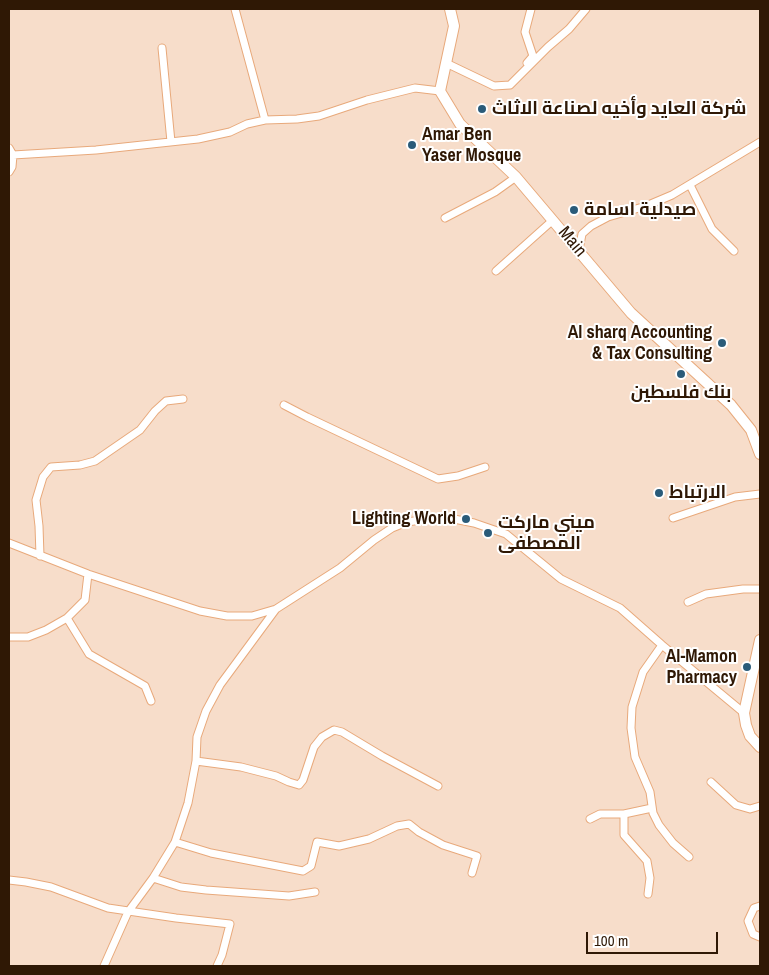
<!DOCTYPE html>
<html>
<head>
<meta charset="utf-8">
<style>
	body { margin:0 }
	#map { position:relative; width:769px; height:975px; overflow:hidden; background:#f7ddca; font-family:"Archivo Narrow",sans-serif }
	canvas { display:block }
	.frame { position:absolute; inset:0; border:10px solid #2f1805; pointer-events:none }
	.scale { position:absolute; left:586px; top:932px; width:132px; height:22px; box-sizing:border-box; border:2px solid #2f1805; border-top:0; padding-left:6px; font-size:15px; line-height:18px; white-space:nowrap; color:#2f1805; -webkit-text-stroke:4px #fff; paint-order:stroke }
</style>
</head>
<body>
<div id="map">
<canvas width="769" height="975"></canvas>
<div class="frame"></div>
<div class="scale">100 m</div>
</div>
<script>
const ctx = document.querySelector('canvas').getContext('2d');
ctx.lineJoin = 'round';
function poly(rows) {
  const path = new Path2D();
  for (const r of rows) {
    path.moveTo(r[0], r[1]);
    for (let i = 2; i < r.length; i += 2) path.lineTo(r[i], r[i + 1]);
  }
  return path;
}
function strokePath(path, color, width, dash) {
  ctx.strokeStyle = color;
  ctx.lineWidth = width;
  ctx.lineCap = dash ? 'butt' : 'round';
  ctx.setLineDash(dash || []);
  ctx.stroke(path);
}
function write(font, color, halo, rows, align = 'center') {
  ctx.font = font + ' "Archivo Narrow",Cairo,sans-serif';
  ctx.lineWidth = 4;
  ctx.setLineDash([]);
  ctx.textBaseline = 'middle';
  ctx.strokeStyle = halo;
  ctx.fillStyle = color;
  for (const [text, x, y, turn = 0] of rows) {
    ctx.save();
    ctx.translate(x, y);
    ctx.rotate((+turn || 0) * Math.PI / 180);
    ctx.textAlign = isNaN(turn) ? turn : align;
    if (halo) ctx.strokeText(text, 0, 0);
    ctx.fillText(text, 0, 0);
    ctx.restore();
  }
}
const minor = poly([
	[235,9,265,120],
	[162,48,171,142],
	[446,63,494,86,510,85,548,47,569,29,586,9],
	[527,63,533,56,525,32,531,9],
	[9,148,13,155,12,167,9,172],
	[13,155,96,150,198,139,230,132,247,124,265,120,297,119,319,116,367,100,415,88,440,91],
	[690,185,712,229,734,251],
	[445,218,495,192,516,177],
	[579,250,582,234,591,226,608,217,646,206,672,195,760,142],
	[496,271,553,220],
	[284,405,307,417,438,479,458,476,485,467],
	[673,518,735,497,760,494],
	[9,543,88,574,200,611,227,616,252,616,276,609],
	[40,556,39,526,36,500,43,477,51,467,80,465,95,461,140,430,155,411,166,401,183,399],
	[688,602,706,594,743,589,760,589],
	[67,618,89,654,145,686,151,701],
	[9,637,28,637,46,630,67,618,85,600,88,574],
	[662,645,643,672,632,707,631,728,635,757,650,792,653,813,659,825,673,843,689,857],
	[196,761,241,767,276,776,289,782,299,785,303,780,314,747,322,737,334,730,342,732,382,756,438,786],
	[711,782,736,805,750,809,760,806],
	[624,814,624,835,647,861,650,878,648,894],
	[590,819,600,814,624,814,652,808],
	[175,842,211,853,303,871,311,866,317,842,339,846,369,839,397,826,409,824,419,832,443,845,477,856,472,873],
	[153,878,181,887,206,890,289,896,315,892],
	[9,880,26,882,51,887,108,908,176,918,230,924,222,955,217,966],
	[760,906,754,908,748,921,753,934,760,937],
	[104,966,128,912,153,878,175,842,188,803,196,761,197,737,206,711,220,685,276,609,340,568,374,540,392,528,407,522,428,519,454,519,474,523,506,534,561,579,620,608,662,645,744,713]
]);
const secondary = poly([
	[450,9,454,26,440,91,460,124,516,177,631,313,731,405,751,430,760,454],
	[760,640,744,713,746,725,750,736,760,747]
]);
strokePath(minor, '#e8a97b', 9);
strokePath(secondary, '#e8a97b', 12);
strokePath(minor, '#fff', 7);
strokePath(secondary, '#fff', 10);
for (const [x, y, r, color] of [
	[482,109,5,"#2a5b79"],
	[412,145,5,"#2a5b79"],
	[574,210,5,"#2a5b79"],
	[722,343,5,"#2a5b79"],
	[681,374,5,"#2a5b79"],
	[659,493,5,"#2a5b79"],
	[466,519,5,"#2a5b79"],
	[488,533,5,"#2a5b79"],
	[747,667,5,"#2a5b79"]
]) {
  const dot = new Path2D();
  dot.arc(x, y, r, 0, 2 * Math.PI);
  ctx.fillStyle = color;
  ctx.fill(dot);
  strokePath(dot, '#fff', 2);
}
write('bold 18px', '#2f1805', '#fff', [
	["شركة العايد وأخيه لصناعة الاثاث",492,109],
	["Amar Ben",422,135],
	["Yaser Mosque",422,156],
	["صيدلية اسامة",584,210],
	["Al sharq Accounting",712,333,"right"],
	["& Tax Consulting",712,354,"right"],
	["بنك فلسطين",681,393,"center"],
	["الارتباط",669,493],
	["Lighting World",456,519,"right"],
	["ميني ماركت",498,523],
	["المصطفى",498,544],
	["Al-Mamon",737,657,"right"],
	["Pharmacy",737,678,"right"]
], 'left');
write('18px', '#2f1805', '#fff', [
	["Main",572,242,50]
]);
</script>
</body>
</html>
